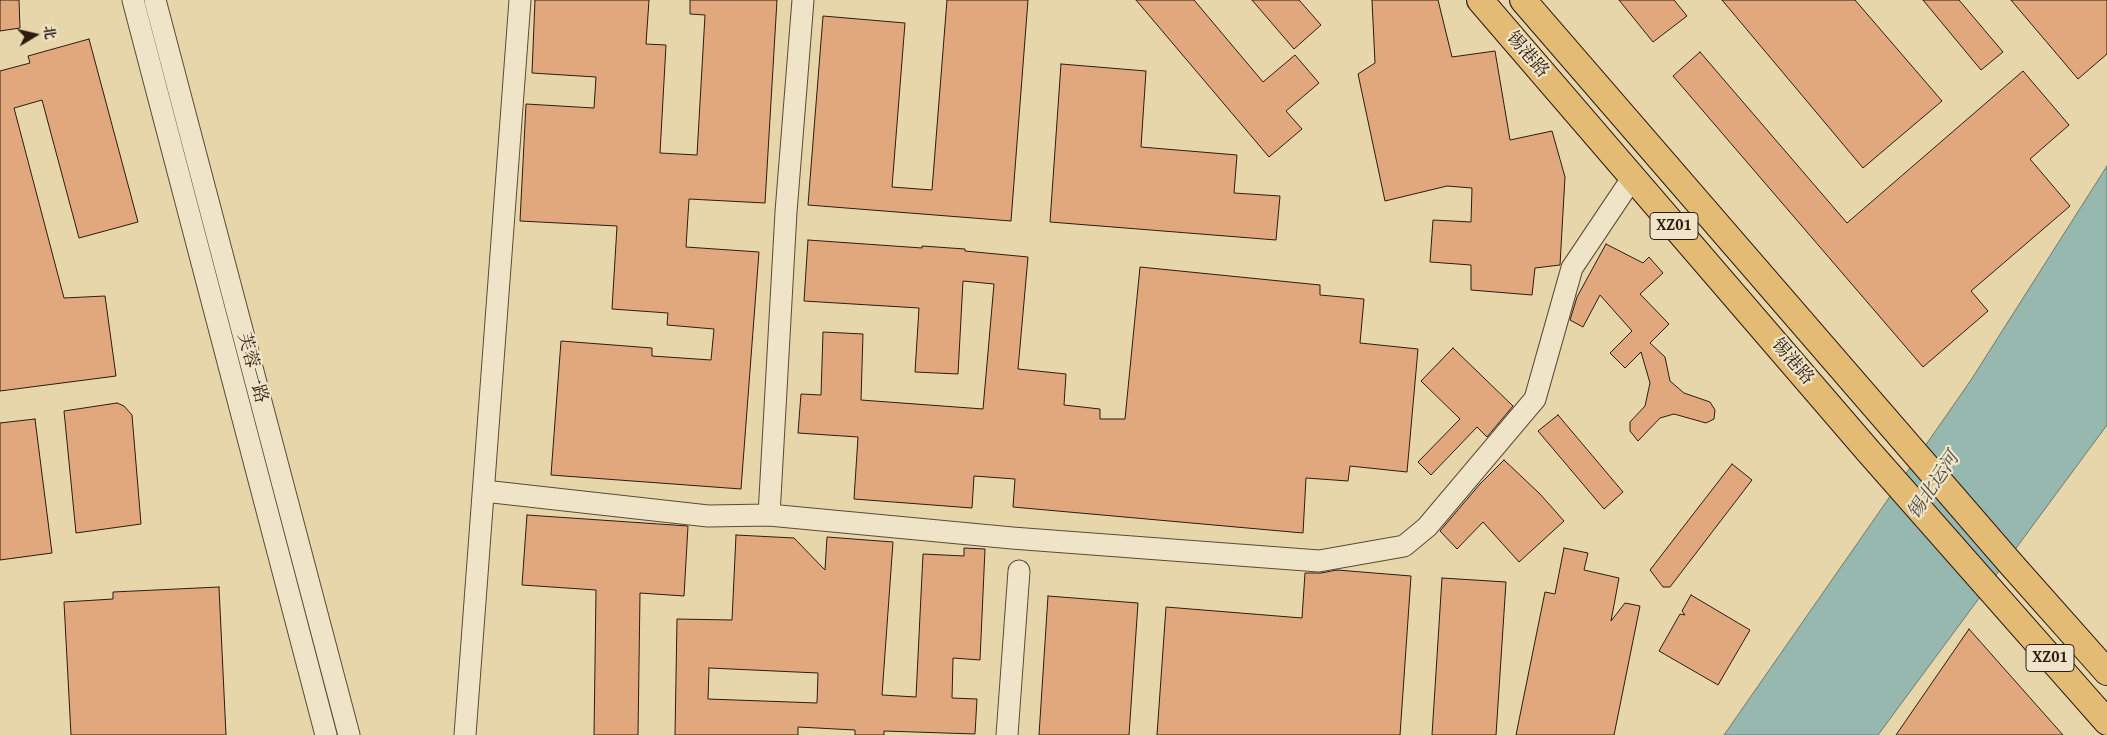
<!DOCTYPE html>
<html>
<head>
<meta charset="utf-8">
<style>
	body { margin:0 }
	#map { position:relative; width:2107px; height:735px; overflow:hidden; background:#e6d6aa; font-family:"Gentium Book Plus","Noto Serif SC",serif }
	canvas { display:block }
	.north { position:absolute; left:10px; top:10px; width:50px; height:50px; -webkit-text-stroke:4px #efe4c8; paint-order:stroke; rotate:81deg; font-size:14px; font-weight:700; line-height:20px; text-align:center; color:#2d1b12 }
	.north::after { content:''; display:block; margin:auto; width:18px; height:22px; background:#2d1b12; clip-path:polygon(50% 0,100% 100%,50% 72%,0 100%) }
</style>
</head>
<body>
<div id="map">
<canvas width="2107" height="735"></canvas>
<div class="north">北</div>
</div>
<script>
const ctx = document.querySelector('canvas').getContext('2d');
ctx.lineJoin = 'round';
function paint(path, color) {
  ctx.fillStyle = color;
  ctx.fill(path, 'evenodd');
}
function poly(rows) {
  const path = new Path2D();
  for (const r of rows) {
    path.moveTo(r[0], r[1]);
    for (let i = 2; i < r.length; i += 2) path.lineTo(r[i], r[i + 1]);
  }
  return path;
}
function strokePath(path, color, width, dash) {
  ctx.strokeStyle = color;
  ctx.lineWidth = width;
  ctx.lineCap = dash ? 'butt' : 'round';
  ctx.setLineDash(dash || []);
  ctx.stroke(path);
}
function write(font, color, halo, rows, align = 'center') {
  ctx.font = font + ' "Gentium Book Plus","Noto Serif SC",serif';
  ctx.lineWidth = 4.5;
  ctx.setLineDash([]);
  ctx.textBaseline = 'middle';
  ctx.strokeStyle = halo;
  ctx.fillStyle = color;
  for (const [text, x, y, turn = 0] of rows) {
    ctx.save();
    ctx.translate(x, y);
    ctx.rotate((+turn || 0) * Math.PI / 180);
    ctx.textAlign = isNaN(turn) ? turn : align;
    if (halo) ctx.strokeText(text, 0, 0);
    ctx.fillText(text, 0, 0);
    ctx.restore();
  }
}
const water = poly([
	[2107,166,2107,425,1878,735,1724,735,1971,380,2107,166]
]);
paint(water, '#97b8ae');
strokePath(water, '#6d7970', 1);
const building = poly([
	[0,0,19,0,20,28,0,31,0,0],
	[535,0,649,0,646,44,666,45,660,153,697,155,705,15,690,14,690,0,777,0,765,203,689,199,686,247,759,252,741,489,551,475,561,341,652,348,652,356,711,360,714,329,667,325,668,313,612,309,617,226,520,221,526,104,594,108,596,77,532,73,535,0],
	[947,0,1028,0,1011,221,808,205,823,16,905,23,892,187,932,190,947,0],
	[1136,0,1194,0,1263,82,1295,55,1319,83,1286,111,1302,129,1269,157,1136,0],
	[1252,0,1299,0,1321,25,1294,49,1252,0],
	[1372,0,1438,0,1452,57,1495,51,1510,140,1552,131,1565,177,1560,265,1535,268,1532,295,1471,290,1471,265,1430,262,1433,220,1471,222,1472,188,1447,186,1385,201,1358,74,1375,63,1372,0],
	[1619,0,1674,0,1687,16,1653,42,1619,0],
	[1722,0,1855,0,1942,101,1863,168,1722,0],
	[1923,0,1959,0,2003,52,1981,70,1923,0],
	[2011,0,2107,0,2107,54,2078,79,2011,0],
	[89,39,138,222,79,238,42,100,14,108,64,298,105,296,116,376,0,391,0,71,30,63,28,56,89,39],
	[1700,52,1847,223,2023,71,2069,125,2030,159,2070,206,1971,291,1988,311,1923,367,1673,76,1700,52],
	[1061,64,1146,71,1141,147,1237,155,1234,193,1280,196,1276,240,1050,222,1061,64],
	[808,240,922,248,922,246,965,249,965,251,1028,257,1018,369,1066,374,1064,405,1100,409,1100,419,1125,419,1140,267,1320,285,1320,295,1364,299,1360,343,1418,349,1407,472,1350,466,1348,481,1306,478,1303,533,1013,507,1015,479,974,476,972,508,854,499,858,437,798,433,801,394,821,395,823,332,863,334,861,400,983,409,994,284,963,281,958,374,915,372,919,308,804,301,808,240],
	[1606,244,1643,263,1649,257,1663,273,1640,294,1669,324,1650,343,1665,357,1670,381,1684,393,1710,402,1715,410,1714,419,1706,423,1674,414,1660,418,1638,441,1630,431,1630,422,1645,406,1650,383,1641,352,1625,368,1610,353,1632,331,1600,295,1583,327,1570,320,1577,297,1606,244],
	[1453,348,1513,406,1487,437,1477,427,1431,475,1418,462,1460,419,1421,381,1453,348],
	[117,403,124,406,132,415,141,524,76,533,64,411,117,403],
	[1558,415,1623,492,1604,509,1538,431,1558,415],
	[35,419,52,553,0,560,0,423,35,419],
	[1504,460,1540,494,1564,521,1519,562,1483,522,1457,549,1440,531,1480,484,1504,460],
	[1732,464,1752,480,1670,587,1663,587,1650,570,1732,464],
	[527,515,688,526,684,596,640,593,638,735,594,735,596,590,522,585,527,515],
	[736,535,794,538,825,570,827,537,893,542,882,695,916,697,923,554,964,556,964,548,985,549,980,660,953,658,952,698,977,699,975,734,884,731,884,735,855,735,855,730,798,727,798,735,675,735,677,619,732,620,736,535],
	[709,668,818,673,817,703,708,699,709,668],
	[1564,548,1588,553,1584,570,1619,578,1611,621,1625,603,1640,606,1614,735,1516,735,1545,592,1555,594,1564,548],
	[1337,570,1411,576,1400,735,1157,735,1166,607,1302,618,1305,573,1321,573,1337,570],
	[1442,578,1506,582,1496,735,1432,735,1442,578],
	[219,587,226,735,71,735,64,602,113,599,113,592,219,587],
	[1691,595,1750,630,1718,685,1659,651,1680,614,1685,615,1682,611,1691,595],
	[1048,596,1138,603,1129,735,1039,735,1048,596],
	[1969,629,2063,735,1896,735,1969,629]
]);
paint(building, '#e2a87d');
strokePath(building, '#2d1b12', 1);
const minor = poly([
	[133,0,326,735],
	[155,0,349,735],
	[484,491,708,516,769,515,1012,538,1319,561,1404,546,1427,527,1535,399,1572,268,1633,177],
	[769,515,786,212,803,0],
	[465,735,520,0],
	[1007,735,1019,571]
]);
const major = poly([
	[1480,0,1869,452,2107,722],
	[1523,0,2011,564,2107,672]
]);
strokePath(minor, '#5b4a38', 23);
strokePath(major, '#2d1b12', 28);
strokePath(minor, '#efe4c8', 21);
strokePath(major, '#e3bb75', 26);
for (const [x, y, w] of [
	[1674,226,48],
	[2050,658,48]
]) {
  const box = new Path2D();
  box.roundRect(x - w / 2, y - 13.5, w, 27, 4);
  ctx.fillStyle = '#efe4c8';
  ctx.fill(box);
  strokePath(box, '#2d1b12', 1);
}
write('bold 16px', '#2d1b12', null, [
	["XZ01",1674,226],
	["XZ01",2050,658]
]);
write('18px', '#2d1b12', '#efe4c8', [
	["锡港路",1527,55,49],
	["锡港路",1792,362,49],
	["芙蓉一路",252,368,75]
]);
write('italic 19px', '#4d4a41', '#efe4c8', [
	["锡北运河",1934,486,-56]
]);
</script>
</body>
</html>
